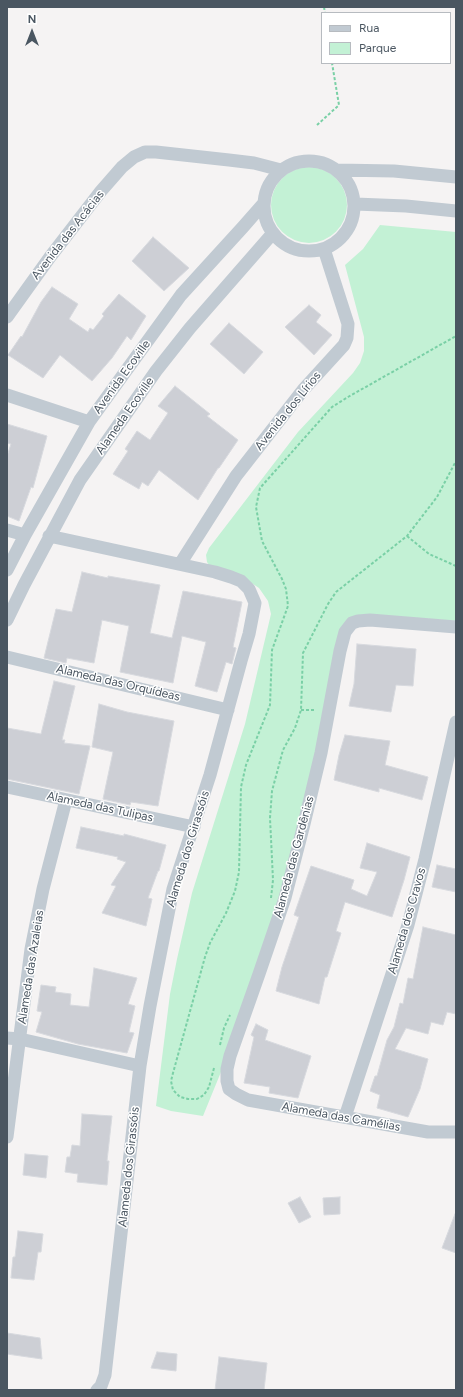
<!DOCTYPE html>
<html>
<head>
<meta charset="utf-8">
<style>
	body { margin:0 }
	#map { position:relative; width:463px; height:1397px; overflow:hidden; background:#f5f3f3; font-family:Figtree,sans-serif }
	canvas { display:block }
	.frame { position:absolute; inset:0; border:8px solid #4a5661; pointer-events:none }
	.legend { position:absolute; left:321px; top:12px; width:130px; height:52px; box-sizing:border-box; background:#fff; border:1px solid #b7bbc0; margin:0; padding:5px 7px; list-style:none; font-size:12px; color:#4a5661 }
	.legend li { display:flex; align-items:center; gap:8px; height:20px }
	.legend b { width:20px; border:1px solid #b7bbc0 }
	.north { position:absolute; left:12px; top:12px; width:40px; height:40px; -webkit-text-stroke:3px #fff; paint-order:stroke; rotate:0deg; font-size:11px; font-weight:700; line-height:16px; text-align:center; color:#4a5661 }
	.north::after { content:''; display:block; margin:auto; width:14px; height:18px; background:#4a5661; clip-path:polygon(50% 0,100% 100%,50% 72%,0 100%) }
</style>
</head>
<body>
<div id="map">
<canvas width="463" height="1397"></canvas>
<div class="frame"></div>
<ul class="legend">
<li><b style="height:5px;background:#c1cad2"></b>Rua</li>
<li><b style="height:11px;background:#c3f1d5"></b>Parque</li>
</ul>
<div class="north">N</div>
</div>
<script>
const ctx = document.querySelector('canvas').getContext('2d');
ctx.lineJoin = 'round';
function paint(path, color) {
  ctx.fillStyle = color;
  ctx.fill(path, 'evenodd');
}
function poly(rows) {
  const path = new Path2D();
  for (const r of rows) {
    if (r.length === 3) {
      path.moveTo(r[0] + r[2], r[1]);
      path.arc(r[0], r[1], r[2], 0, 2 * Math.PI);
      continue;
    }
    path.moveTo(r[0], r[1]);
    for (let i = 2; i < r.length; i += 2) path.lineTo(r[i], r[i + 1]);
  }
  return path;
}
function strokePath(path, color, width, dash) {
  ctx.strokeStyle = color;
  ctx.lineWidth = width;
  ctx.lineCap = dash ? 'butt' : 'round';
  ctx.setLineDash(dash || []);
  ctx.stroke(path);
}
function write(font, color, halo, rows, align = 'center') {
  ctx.font = font + ' Figtree,sans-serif';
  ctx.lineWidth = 3;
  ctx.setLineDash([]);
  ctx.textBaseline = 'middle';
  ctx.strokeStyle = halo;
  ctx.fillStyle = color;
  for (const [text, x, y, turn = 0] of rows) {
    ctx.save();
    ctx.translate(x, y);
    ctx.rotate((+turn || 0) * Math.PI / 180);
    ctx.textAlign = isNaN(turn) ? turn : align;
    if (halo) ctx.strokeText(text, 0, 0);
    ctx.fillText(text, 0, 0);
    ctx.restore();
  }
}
paint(poly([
	[309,205,38],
	[380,225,456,232,456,621,366,614,355,616,291,863,223,1067,203,1116,171,1111,156,1106,170,994,177,959,192,893,245,724,271,614,268,601,259,588,253,584,209,565,207,562,206,555,209,548,298,432,353,373,360,363,364,351,364,337,345,265,363,249]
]), '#c3f1d5');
const building = poly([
	[153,237,189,268,164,291,132,261,153,237],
	[52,287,78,304,69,319,88,332,90,328,93,330,104,316,102,314,119,294,146,316,131,340,127,336,112,358,92,381,60,355,43,378,8,355,21,336,22,337,41,302,52,287],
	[309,305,321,315,316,322,332,335,314,355,285,327,309,305],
	[229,323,263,352,244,374,210,344,229,323],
	[175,386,210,414,207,416,238,440,219,468,218,468,198,500,159,470,148,486,142,482,139,489,113,474,128,451,125,449,137,431,150,440,168,413,158,406,175,386],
	[7,424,47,436,33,488,31,487,19,521,7,516,7,456,11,444,7,443,7,424],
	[82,572,108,578,108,576,160,585,150,633,172,638,183,591,242,602,233,647,236,648,232,664,226,662,217,692,195,686,206,642,182,636,173,683,120,672,129,626,102,620,94,663,67,658,66,663,44,658,56,609,72,612,82,572],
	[357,644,416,649,413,686,396,685,391,712,349,706,354,684,357,644],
	[54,681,75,686,62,740,65,740,64,743,90,746,79,794,7,779,7,728,41,734,54,681],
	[99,704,127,712,174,721,158,806,131,802,130,805,103,799,113,752,92,747,99,704],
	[345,735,390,741,385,765,428,777,422,800,379,788,379,792,334,780,339,755,345,735],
	[81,827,124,836,124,834,166,845,159,871,158,871,148,898,152,899,146,926,102,913,116,886,111,885,126,862,117,859,118,857,76,848,81,827],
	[367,843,410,857,404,880,392,917,345,902,336,931,341,933,327,977,325,977,319,1004,276,991,282,967,299,917,294,915,311,866,354,880,351,889,367,896,377,872,360,868,367,843],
	[437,865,456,869,456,892,432,887,437,865],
	[423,927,456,935,456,1014,447,1012,443,1025,431,1022,428,1034,406,1028,395,1049,428,1059,420,1089,408,1117,377,1108,380,1095,370,1091,375,1076,377,1076,387,1040,394,1027,400,1003,403,1004,408,978,413,979,423,927],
	[94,968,137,978,128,1004,135,1006,129,1032,134,1033,127,1053,78,1044,36,1032,42,1012,37,1011,41,985,56,987,55,992,71,994,70,1005,89,1007,94,968],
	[256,1024,268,1030,265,1040,311,1056,298,1098,269,1093,270,1087,244,1083,254,1037,251,1035,256,1024],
	[82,1114,112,1116,107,1161,109,1161,107,1185,77,1182,78,1174,65,1172,67,1157,70,1157,72,1145,80,1146,82,1114],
	[25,1154,48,1156,46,1178,23,1175,25,1154],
	[300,1197,311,1217,299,1223,288,1203,300,1197],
	[340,1197,340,1214,324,1215,323,1198,340,1197],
	[455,1214,456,1214,456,1253,442,1248,455,1214],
	[18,1231,43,1234,41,1252,38,1252,34,1280,11,1278,13,1257,15,1257,18,1231],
	[7,1333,40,1338,42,1359,7,1354,7,1333],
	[157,1352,177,1354,176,1371,151,1368,157,1352],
	[219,1357,267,1363,264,1390,215,1390,219,1357]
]);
paint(building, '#cdcfd5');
strokePath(building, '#d7d9de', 1);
strokePath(poly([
	[324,7,325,13],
	[317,125,339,105,332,63],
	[407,536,429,554,456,566],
	[301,710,316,710],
	[271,898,273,880,270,818,272,791,283,750,295,728,301,710,303,653,328,604,336,592,407,536,437,497,456,461],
	[220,1045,224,1028,230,1015],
	[214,1068,209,1087,204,1095,197,1099,188,1099,180,1097,173,1090,171,1081,173,1073,205,957,210,943,226,913,235,891,239,872,241,787,246,765,270,705,272,650,288,606,286,589,282,579,262,541,256,507,260,488,332,407,348,397,456,336]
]), '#7ad0a6', 2, [3, 2]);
strokePath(poly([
	[309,206,45],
	[337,170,394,171,456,177],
	[355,204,406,206,456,211],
	[7,317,50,257,101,191,122,167,134,157,145,152,156,152,229,160,254,163,281,170],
	[7,395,89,422],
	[7,530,25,535],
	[49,536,215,572,231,577,241,581,249,589,255,603,249,634,241,661,210,775,173,889,150,1006,140,1066,105,1375,101,1386,97,1390],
	[180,564,236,476,303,390,344,345,347,338,348,324,324,249],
	[7,570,25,535,89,422,115,386,181,295,243,227,264,203],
	[7,620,24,585,80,480,156,371,190,328,273,233],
	[456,627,370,620,358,621,352,623,345,632,340,651,321,753,304,824,285,898,259,974,230,1056,227,1069,227,1081,229,1089,236,1094,248,1100,428,1132,456,1132],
	[7,657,228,710],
	[7,787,194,827],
	[7,1038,20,1039,140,1066],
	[345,1117,408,925,425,859,456,722],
	[7,1137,31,949,43,889,66,800]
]), '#c1cad2', 13);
write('12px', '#4a5661', '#fff', [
	["Avenida das Acácias",68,235,-52],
	["Avenida Ecoville",122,377,-54],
	["Avenida dos Lírios",288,411,-51],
	["Alameda Ecoville",125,416,-55],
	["Alameda das Orquídeas",118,683,13],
	["Alameda das Tulipas",100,807,12],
	["Alameda dos Girassóis",188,849,-73],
	["Alameda das Gardênias",294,857,-75],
	["Alameda dos Cravos",407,921,-74],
	["Alameda das Azaleias",31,967,-81],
	["Alameda das Camélias",341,1117,10],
	["Alameda dos Girassóis",129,1167,-84]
]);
</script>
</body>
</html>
